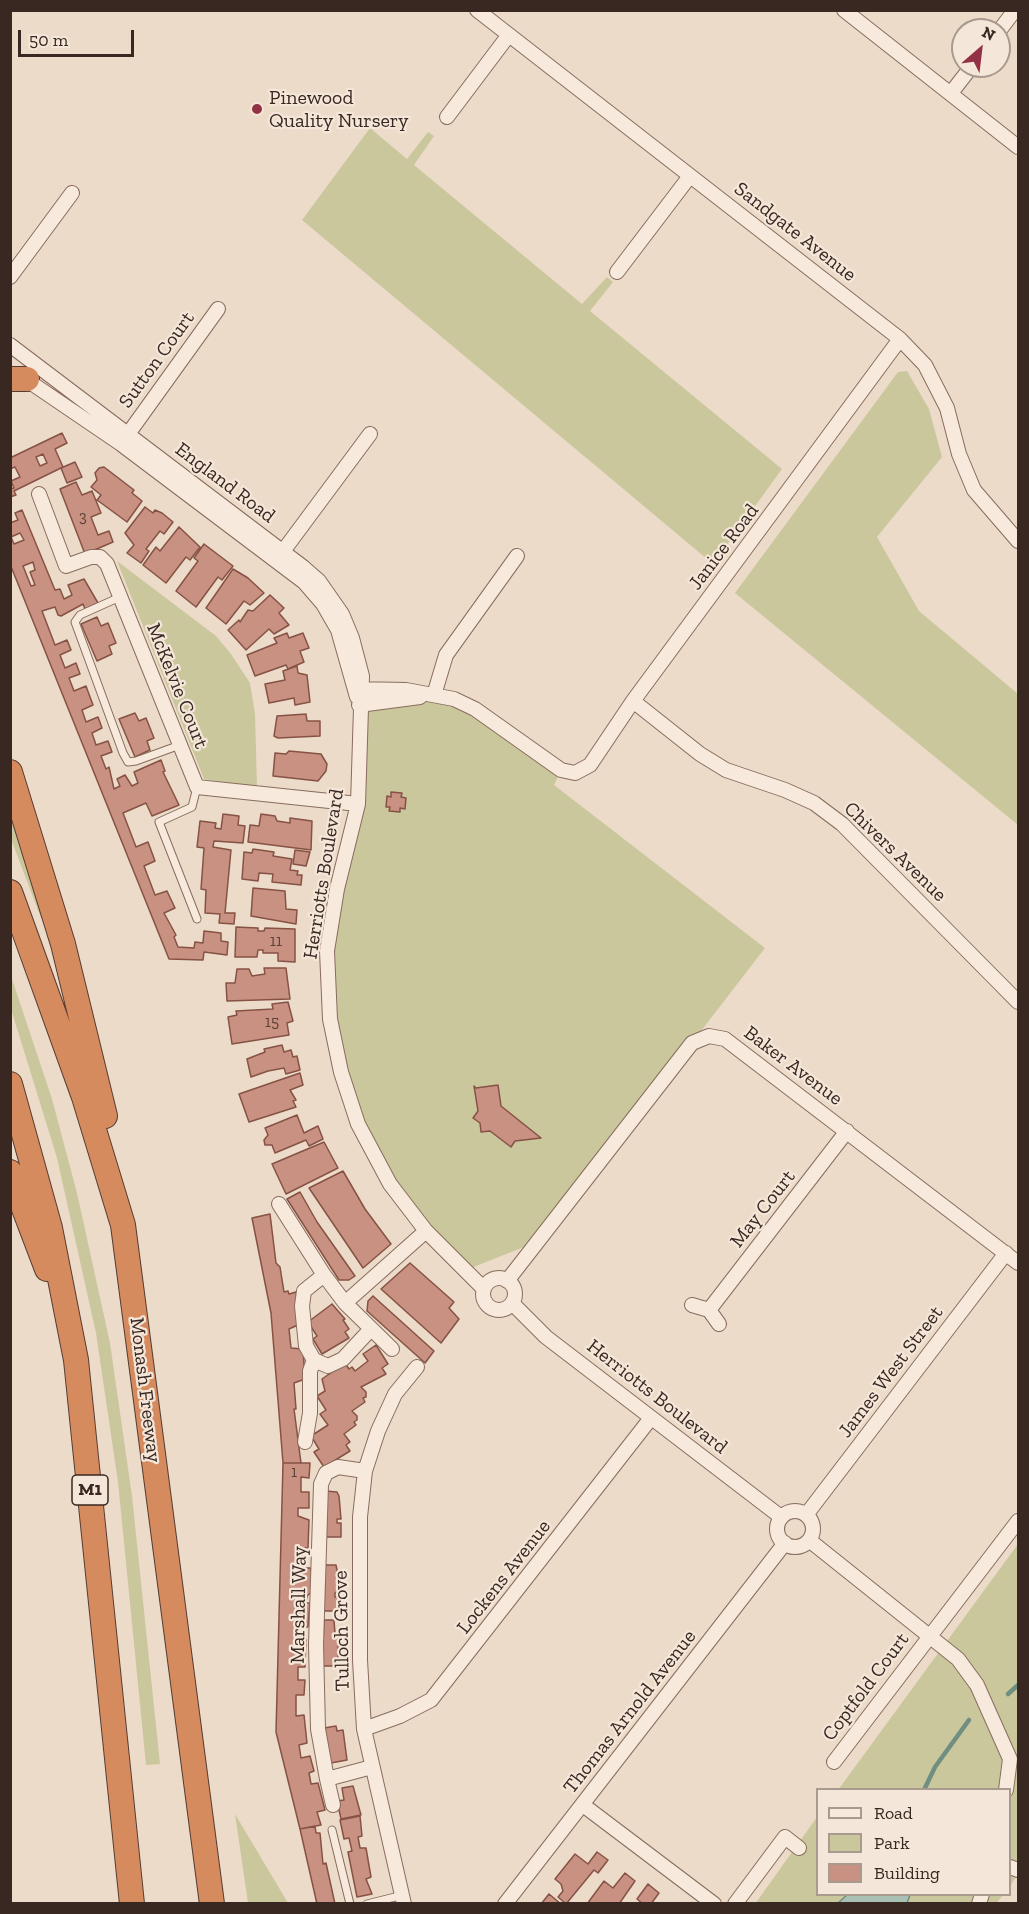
<!DOCTYPE html>
<html>
<head>
<meta charset="utf-8">
<style>
	body { margin:0 }
	#map { position:relative; width:1029px; height:1914px; overflow:hidden; background:#ecdbc9; font-family:"Zilla Slab",serif }
	canvas { display:block }
	.frame { position:absolute; inset:0; border:12px solid #392821; pointer-events:none }
	.legend { position:absolute; left:816px; top:1788px; width:195px; height:108px; box-sizing:border-box; background:#f4e6d8; border:2px solid #a99a8f; margin:0; padding:8px 10px; list-style:none; font-size:18px; color:#392821 }
	.legend li { display:flex; align-items:center; gap:12px; height:30px }
	.legend b { width:30px; border:2px solid #a99a8f }
	.north { position:absolute; left:951px; top:18px; width:60px; height:60px; box-sizing:border-box; background:#f4e6d8; border:2px solid #a99a8f; border-radius:50%; rotate:28deg; font-size:16px; font-weight:700; line-height:24px; text-align:center; color:#392821 }
	.north::after { content:''; display:block; margin:auto; width:21px; height:27px; background:#933145; clip-path:polygon(50% 0,100% 100%,50% 72%,0 100%) }
	.scale { position:absolute; left:18px; top:30px; width:116px; height:27px; box-sizing:border-box; border:3px solid #392821; border-top:0; padding-left:8px; font-size:18px; line-height:21px; white-space:nowrap; color:#392821; -webkit-text-stroke:4px #f4e6d8; paint-order:stroke }
</style>
</head>
<body>
<div id="map">
<canvas width="1029" height="1914"></canvas>
<div class="frame"></div>
<ul class="legend">
<li><b style="height:8px;background:#f7eadc"></b>Road</li>
<li><b style="height:16px;background:#cac79d"></b>Park</li>
<li><b style="height:16px;background:#c89181"></b>Building</li>
</ul>
<div class="north">N</div>
<div class="scale">50 m</div>
</div>
<script>
const ctx = document.querySelector('canvas').getContext('2d');
ctx.lineJoin = 'round';
function paint(path, color) {
  ctx.fillStyle = color;
  ctx.fill(path, 'evenodd');
}
function poly(rows) {
  const path = new Path2D();
  for (const r of rows) {
    if (r.length === 3) {
      path.moveTo(r[0] + r[2], r[1]);
      path.arc(r[0], r[1], r[2], 0, 2 * Math.PI);
      continue;
    }
    path.moveTo(r[0], r[1]);
    for (let i = 2; i < r.length; i += 2) path.lineTo(r[i], r[i + 1]);
  }
  return path;
}
function strokePath(path, color, width, dash) {
  ctx.strokeStyle = color;
  ctx.lineWidth = width;
  ctx.lineCap = dash ? 'butt' : 'round';
  ctx.setLineDash(dash || []);
  ctx.stroke(path);
}
function write(font, color, halo, rows, align = 'center') {
  ctx.font = font + ' "Zilla Slab",serif';
  ctx.lineWidth = 4.5;
  ctx.setLineDash([]);
  ctx.textBaseline = 'middle';
  ctx.strokeStyle = halo;
  ctx.fillStyle = color;
  for (const [text, x, y, turn = 0] of rows) {
    ctx.save();
    ctx.translate(x, y);
    ctx.rotate((+turn || 0) * Math.PI / 180);
    ctx.textAlign = isNaN(turn) ? turn : align;
    if (halo) ctx.strokeText(text, 0, 0);
    ctx.fillText(text, 0, 0);
    ctx.restore();
  }
}
paint(poly([
	[370,128,407,159,428,132,434,136,414,165,582,304,607,277,613,282,590,311,782,469,713,564,302,220],
	[907,371,929,409,942,457,877,537,919,611,1018,694,1018,825,735,593,898,372],
	[117,561,216,636,231,654,250,683,255,714,257,787,204,779],
	[454,699,561,770,554,785,765,948,539,1241,466,1270,390,1184,341,1072,327,951,358,804,359,705,392,700],
	[10,802,48,916,41,918,11,839],
	[11,976,52,1099,77,1193,110,1343,132,1496,160,1764,146,1765,118,1482,96,1333,57,1158,11,1009],
	[1018,1544,1018,1874,1010,1886,1010,1790,838,1790],
	[235,1814,288,1903,248,1903],
	[817,1817,818,1894,1003,1895,996,1904,755,1904]
]), '#cac79d');
const water = poly([
	[848,1894,910,1894,910,1895,907,1903,838,1903,848,1894]
]);
paint(water, '#a9c1b5');
strokePath(water, '#708f81', 1.5);
strokePath(poly([
	[1008,1694,1018,1685],
	[924,1790,935,1767,969,1720]
]), '#708f81', 4.5);
const building = poly([
	[62,433,67,443,55,449,63,467,14,491,16,495,10,497,10,489,14,488,11,481,20,477,15,467,10,469,10,458,62,433],
	[43,454,47,463,40,466,36,457,43,454],
	[75,462,82,477,67,483,61,468,75,462],
	[104,467,134,490,132,493,142,501,127,522,97,500,101,495,91,487,97,480,95,473,99,468,104,467],
	[76,482,82,495,92,491,101,513,91,517,98,535,109,531,113,542,85,554,60,489,76,482],
	[145,507,153,513,155,510,162,513,173,522,164,534,160,531,146,549,149,551,141,563,127,553,134,545,125,533,145,507],
	[22,510,55,590,60,589,64,599,72,595,68,585,84,579,98,603,85,609,83,604,61,616,58,615,55,607,42,611,55,645,67,640,71,650,60,655,65,668,76,663,80,674,69,678,74,691,86,686,93,705,82,710,86,722,98,717,102,728,92,733,96,745,108,741,112,752,101,756,106,769,109,767,114,789,120,786,117,779,125,775,132,786,138,783,134,772,161,760,165,771,163,772,179,805,152,816,146,803,123,813,136,847,148,842,155,861,144,866,155,895,167,891,175,908,164,913,176,935,174,937,178,947,194,948,195,942,203,943,204,931,221,933,221,941,228,942,227,955,204,952,203,960,169,959,10,564,10,523,18,520,15,513,22,510],
	[20,533,24,540,14,544,11,537,20,533],
	[33,562,35,570,30,572,35,585,31,586,23,566,33,562],
	[179,527,200,547,190,560,186,557,166,583,143,565,156,547,160,551,179,527],
	[204,544,233,566,222,580,218,577,196,607,176,591,198,561,194,558,204,544],
	[233,569,248,578,264,593,250,605,244,601,226,624,206,608,233,569],
	[270,595,284,608,279,613,289,625,274,634,269,629,246,650,228,630,239,620,240,622,248,610,253,611,270,595],
	[97,617,101,626,108,623,116,643,109,646,112,654,97,661,81,624,97,617],
	[287,633,289,638,303,633,309,648,300,651,304,662,288,669,286,665,255,676,247,655,277,643,274,638,287,633],
	[297,666,298,673,307,675,310,702,295,705,294,698,269,703,265,684,285,680,283,671,297,666],
	[135,713,139,721,146,718,154,738,147,741,150,750,135,757,119,719,135,713],
	[306,714,307,721,320,721,320,736,278,738,274,736,277,716,306,714],
	[289,751,321,754,327,764,326,771,318,781,273,776,275,753,286,754,289,751],
	[391,792,402,793,401,797,406,798,405,809,400,808,400,812,389,811,390,807,386,807,387,796,391,797,391,792],
	[223,814,239,816,238,825,245,826,243,843,214,841,213,847,231,850,225,913,235,913,234,924,219,923,220,914,205,913,206,890,201,889,204,848,197,847,200,821,216,823,215,828,221,829,223,814],
	[261,814,275,816,277,821,290,823,290,818,312,821,311,850,248,842,250,825,259,826,261,814],
	[253,849,274,852,273,856,292,859,290,870,298,871,297,875,302,875,301,885,272,882,273,874,259,873,258,881,242,879,244,852,252,853,253,849],
	[295,850,310,852,306,866,293,864,295,850],
	[253,888,285,891,286,909,297,910,296,924,251,916,253,888],
	[236,927,258,928,258,931,264,931,265,928,295,929,295,962,278,961,278,953,263,953,263,950,258,950,257,957,235,957,236,927],
	[264,968,286,968,290,999,227,1001,226,983,235,983,237,969,249,969,252,976,265,974,264,968],
	[288,1002,293,1021,287,1023,289,1035,232,1044,228,1017,237,1015,236,1011,273,1009,272,1004,288,1002],
	[282,1045,284,1052,291,1050,293,1057,297,1056,300,1070,286,1074,284,1068,268,1071,251,1077,247,1059,265,1052,264,1049,282,1045],
	[300,1073,303,1085,290,1090,296,1100,293,1101,296,1107,249,1122,239,1094,300,1073],
	[498,1085,501,1106,541,1138,515,1141,511,1147,490,1131,481,1132,480,1123,473,1118,478,1111,474,1086,476,1088,498,1085],
	[297,1115,304,1133,318,1126,323,1139,309,1146,306,1140,275,1153,272,1145,265,1145,264,1140,268,1135,265,1128,297,1115],
	[324,1142,338,1168,286,1194,272,1164,324,1142],
	[343,1171,365,1209,391,1244,363,1268,309,1188,343,1171],
	[300,1192,317,1222,355,1276,349,1280,339,1280,287,1199,300,1192],
	[270,1214,276,1263,280,1267,284,1292,288,1291,289,1294,296,1292,299,1309,300,1324,289,1329,291,1348,303,1349,305,1379,294,1383,296,1409,294,1409,301,1463,283,1463,271,1313,252,1218,270,1214],
	[410,1263,454,1302,449,1308,459,1319,441,1343,381,1289,410,1263],
	[373,1296,434,1351,425,1363,367,1311,368,1301,373,1296],
	[332,1304,345,1319,343,1320,349,1329,345,1332,349,1338,322,1354,313,1339,317,1336,308,1322,332,1304],
	[376,1345,388,1364,382,1368,386,1374,361,1387,366,1392,366,1397,363,1398,365,1402,352,1411,357,1416,357,1420,354,1422,356,1425,344,1434,350,1442,346,1445,350,1451,324,1467,314,1452,319,1449,311,1436,328,1425,320,1414,326,1410,317,1396,325,1391,322,1379,345,1363,349,1369,352,1367,355,1371,368,1361,363,1354,376,1345],
	[283,1463,310,1463,309,1478,301,1477,301,1492,309,1492,309,1508,298,1508,298,1516,309,1520,308,1548,301,1548,301,1555,306,1555,306,1561,299,1561,299,1568,310,1568,313,1573,313,1591,307,1596,306,1603,310,1603,308,1627,299,1627,299,1638,306,1639,305,1667,298,1667,298,1680,305,1680,304,1695,296,1695,296,1716,304,1715,307,1743,299,1745,301,1758,310,1756,314,1771,309,1773,311,1784,318,1783,325,1810,317,1812,321,1825,300,1829,276,1732,283,1463],
	[326,1491,337,1492,339,1496,341,1519,337,1519,337,1523,341,1523,341,1537,325,1537,326,1491],
	[325,1565,336,1565,337,1570,339,1593,335,1593,335,1597,339,1597,339,1611,324,1611,325,1565],
	[324,1620,334,1620,335,1634,338,1634,338,1666,322,1666,324,1620],
	[336,1726,337,1731,343,1730,347,1760,331,1763,324,1728,336,1726],
	[353,1786,361,1815,341,1819,337,1801,344,1800,342,1788,353,1786],
	[360,1816,362,1836,358,1837,360,1848,366,1848,371,1877,366,1879,372,1894,357,1897,348,1852,352,1851,349,1838,344,1839,340,1820,360,1816],
	[315,1826,316,1833,320,1833,323,1864,326,1863,335,1904,317,1904,300,1829,315,1826],
	[597,1852,608,1860,598,1873,594,1870,566,1904,558,1897,563,1891,561,1884,555,1879,575,1854,588,1864,597,1852],
	[625,1873,635,1881,619,1904,587,1904,604,1881,613,1888,625,1873],
	[648,1884,659,1893,651,1904,643,1904,637,1899,648,1884],
	[549,1894,561,1904,541,1904,549,1894]
]);
paint(building, '#c89181');
strokePath(building, '#865245', 1.5);
const service = poly([
	[120,597,80,615,75,622,123,753,128,762,136,761,180,745],
	[197,787,192,807,159,822,197,919],
	[332,1830,350,1904],
	[367,1904,403,1895]
]);
const minor = poly([
	[477,10,900,339,925,365,947,408,959,454,974,490,1018,541],
	[844,10,1018,147],
	[999,31,1015,10],
	[951,93,972,66],
	[447,117,508,36],
	[617,272,690,176],
	[10,277,72,193],
	[10,345,303,567,319,581,342,614,352,638,362,676,358,804,337,889,327,951,330,1019,341,1072,358,1124,390,1184,426,1231,484,1289],
	[21,376,121,444,304,582,323,604,338,630,357,697],
	[123,441,218,309],
	[39,494,66,566,91,557,100,557,107,564,197,787,358,804],
	[278,558,370,434],
	[355,689,406,690,454,699,475,709,561,770,575,773,590,765,633,701,900,339],
	[434,695,446,655,517,556],
	[633,701,700,754,726,770,785,790,814,803,842,824,1018,1002],
	[359,705,420,697],
	[279,1204,324,1275,345,1303,392,1349],
	[499,1294,16],
	[507,1281,692,1043,709,1036,725,1039,1018,1263],
	[345,1303,426,1231],
	[512,1303,546,1337,781,1517],
	[692,1305,709,1310],
	[719,1324,709,1310,847,1131],
	[314,1360,328,1366,343,1359,370,1330],
	[305,1442,310,1413,310,1371,314,1360,306,1346,302,1306,304,1291,324,1275],
	[365,1471,338,1467,326,1473,321,1484,316,1645,318,1729,327,1779,372,1767],
	[795,1529,18],
	[806,1515,1006,1253],
	[809,1540,958,1659,977,1685,1010,1759,1006,1790],
	[364,1729,400,1716,431,1700,651,1418],
	[834,1762,1018,1521],
	[327,1779,333,1805],
	[583,1805,714,1904],
	[1010,1867,1018,1870],
	[404,1904,364,1729,360,1660,360,1517,365,1471,378,1431,395,1394,417,1367],
	[505,1904,785,1543],
	[735,1904,785,1837,799,1848],
	[979,1904,982,1894]
]);
const motorway = poly([
	[10,379,27,379],
	[10,772,63,944,105,1116],
	[10,892,84,1097,123,1225,212,1904],
	[10,1084,50,1228,76,1360,132,1904],
	[10,1172,47,1269]
]);
strokePath(service, '#886c5e', 9);
strokePath(minor, '#886c5e', 16);
strokePath(motorway, '#563c32', 26);
strokePath(service, '#f7eadc', 7);
strokePath(minor, '#f7eadc', 14);
strokePath(motorway, '#d68b5f', 24);
for (const [x, y, r, color] of [
	[257,109,6,"#933145"]
]) {
  const dot = new Path2D();
  dot.arc(x, y, r, 0, 2 * Math.PI);
  ctx.fillStyle = color;
  ctx.fill(dot);
  strokePath(dot, '#f4e6d8', 2);
}
write('16px', '#5d4239', null, [
	["3",83,517],
	["11",276,941],
	["15",272,1022],
	["1",294,1472]
]);
for (const [x, y, w] of [
	[90,1490,36]
]) {
  const box = new Path2D();
  box.roundRect(x - w / 2, y - 15, w, 30, 4.5);
  ctx.fillStyle = '#f4e6d8';
  ctx.fill(box);
  strokePath(box, '#392821', 1.5);
}
write('bold 18px', '#392821', null, [
	["M1",90,1490]
]);
write('20px', '#392821', '#f4e6d8', [
	["Pinewood",269,98],
	["Quality Nursery",269,121]
], 'left');
write('20px', '#392821', '#f4e6d8', [
	["Sandgate Avenue",795,232,38],
	["Sutton Court",157,360,-54],
	["England Road",225,483,37],
	["Janice Road",724,547,-53],
	["McKelvie Court",177,686,68],
	["Chivers Avenue",895,852,44],
	["Herriotts Boulevard",324,874,-81],
	["Baker Avenue",793,1066,37],
	["May Court",763,1209,-52],
	["James West Street",891,1372,-53],
	["Monash Freeway",145,1390,83],
	["Herriotts Boulevard",657,1397,38],
	["Lockens Avenue",504,1577,-52],
	["Marshall Way",299,1605,-89],
	["Tulloch Grove",342,1631,-91],
	["Coptfold Court",866,1687,-53],
	["Thomas Arnold Avenue",630,1712,-52]
]);
</script>
</body>
</html>
